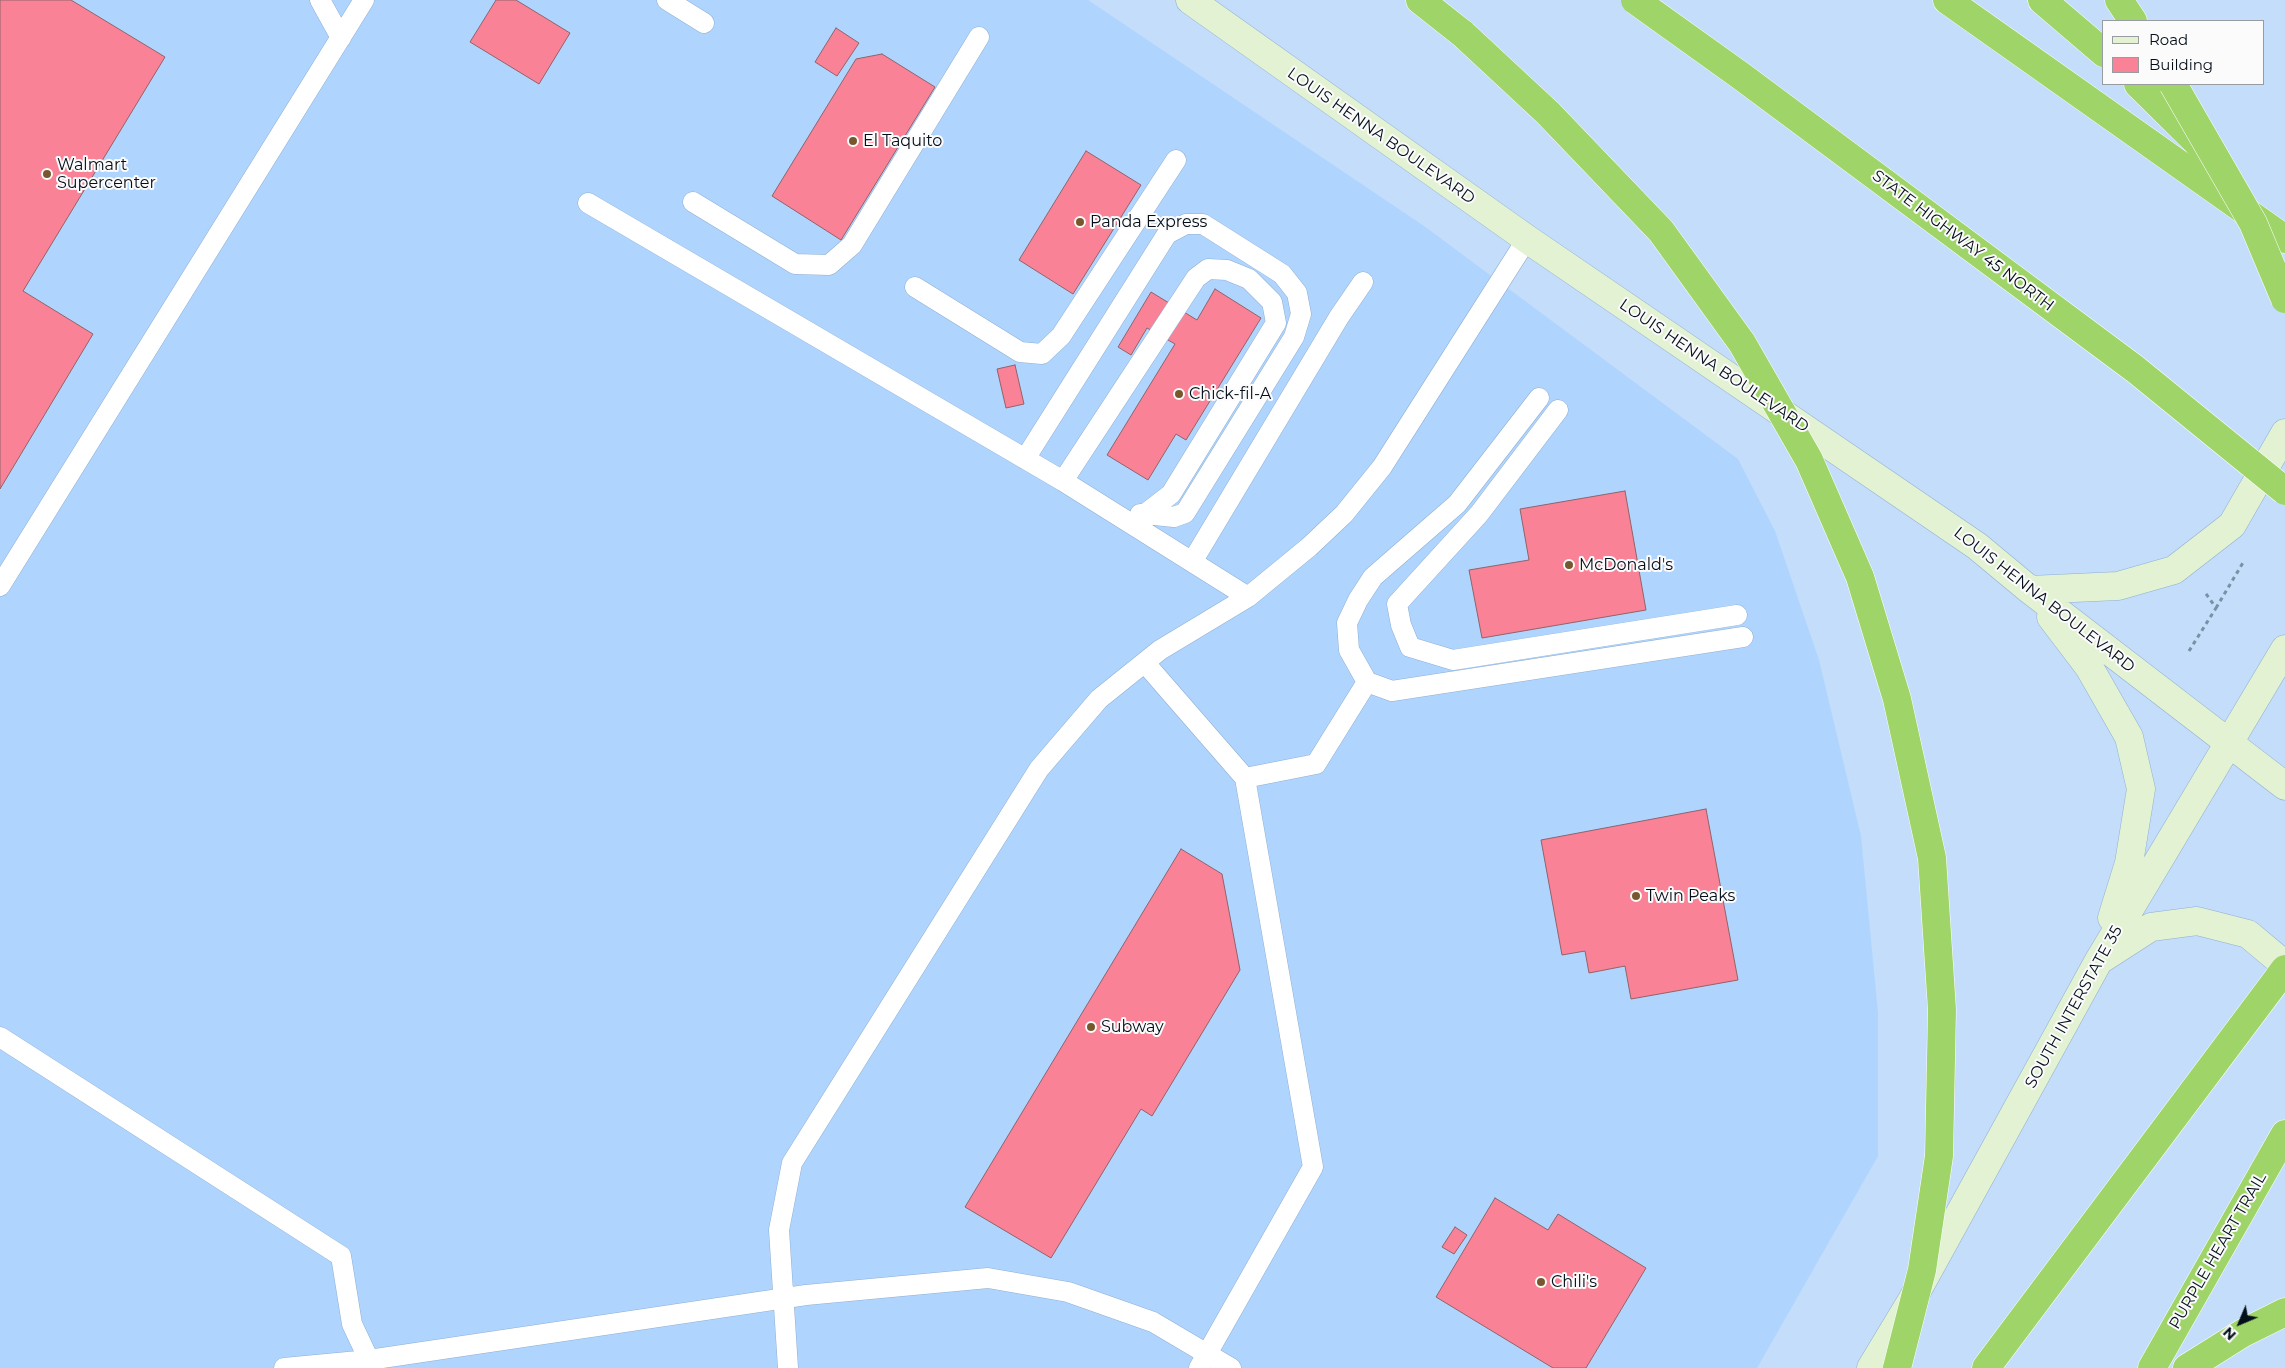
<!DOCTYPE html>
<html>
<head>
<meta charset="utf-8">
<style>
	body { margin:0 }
	#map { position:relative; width:2285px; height:1368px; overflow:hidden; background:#c3ddfa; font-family:Montserrat,sans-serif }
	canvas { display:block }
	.legend { position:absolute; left:2102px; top:20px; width:162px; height:65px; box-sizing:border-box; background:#fbfbfb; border:1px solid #989ca1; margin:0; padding:6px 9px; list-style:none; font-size:15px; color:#040e1a }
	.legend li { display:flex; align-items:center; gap:10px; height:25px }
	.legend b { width:25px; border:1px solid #989ca1 }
	.north { position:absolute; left:2215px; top:1298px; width:50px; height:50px; -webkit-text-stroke:4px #fbfbfb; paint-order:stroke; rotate:225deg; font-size:14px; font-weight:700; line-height:20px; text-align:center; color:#040e1a }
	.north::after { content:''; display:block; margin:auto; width:18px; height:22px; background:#040e1a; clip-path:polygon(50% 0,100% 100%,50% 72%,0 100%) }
</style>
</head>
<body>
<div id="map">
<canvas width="2285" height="1368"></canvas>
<ul class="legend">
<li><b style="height:6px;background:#e2f2d2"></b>Road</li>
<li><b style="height:14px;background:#fa8296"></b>Building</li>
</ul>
<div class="north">N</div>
</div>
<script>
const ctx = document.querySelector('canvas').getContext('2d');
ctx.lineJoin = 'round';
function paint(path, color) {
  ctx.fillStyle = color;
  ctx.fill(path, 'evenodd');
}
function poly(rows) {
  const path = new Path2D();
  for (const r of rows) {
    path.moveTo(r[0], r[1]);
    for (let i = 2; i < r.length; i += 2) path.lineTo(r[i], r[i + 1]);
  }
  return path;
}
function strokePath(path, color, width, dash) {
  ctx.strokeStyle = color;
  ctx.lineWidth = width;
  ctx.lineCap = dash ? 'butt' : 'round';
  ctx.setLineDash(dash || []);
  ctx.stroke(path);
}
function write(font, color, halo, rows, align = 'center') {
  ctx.font = font + ' Montserrat,sans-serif';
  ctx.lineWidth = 4;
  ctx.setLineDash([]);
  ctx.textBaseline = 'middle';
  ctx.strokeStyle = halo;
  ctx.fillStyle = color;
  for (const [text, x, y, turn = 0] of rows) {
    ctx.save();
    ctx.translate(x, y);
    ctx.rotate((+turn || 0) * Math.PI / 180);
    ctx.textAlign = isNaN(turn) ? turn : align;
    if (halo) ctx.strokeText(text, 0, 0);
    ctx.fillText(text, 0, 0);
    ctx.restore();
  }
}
paint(poly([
	[0,0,1088,0,1424,226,1738,459,1775,531,1819,660,1861,836,1878,1013,1878,1156,1757,1368,0,1368]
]), '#afd5ff');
const building = poly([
	[0,0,71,0,165,57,23,291,93,334,0,489,0,0],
	[496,0,516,0,570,33,539,84,470,42,496,0],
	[836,28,859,43,837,76,815,62,836,28],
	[882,54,935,87,841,240,772,196,856,59,882,54],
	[1086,151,1141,185,1073,294,1019,260,1086,151],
	[1215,289,1261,318,1186,440,1176,434,1148,480,1107,455,1175,344,1147,328,1131,355,1118,347,1151,292,1197,320,1215,289],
	[1015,365,1024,404,1006,408,997,369,1015,365],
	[1625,491,1646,610,1482,638,1469,570,1529,560,1520,509,1625,491],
	[1706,809,1738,980,1631,999,1625,966,1589,973,1585,951,1562,955,1541,840,1706,809],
	[1181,849,1222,874,1240,970,1152,1116,1141,1109,1051,1258,965,1207,1181,849],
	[1495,1198,1548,1230,1558,1214,1646,1268,1586,1368,1553,1368,1436,1297,1495,1198],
	[1455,1227,1467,1235,1454,1254,1442,1247,1455,1227]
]);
paint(building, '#fa8296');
strokePath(building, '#916369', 1);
const lane = poly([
	[320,0,341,38],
	[667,0,704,23],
	[693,202,795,264,829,265,852,245,979,37],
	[588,203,1063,481,1248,597],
	[915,287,1020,352,1042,354,1061,336,1176,160],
	[1539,398,1457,504,1373,577,1358,600,1347,623,1349,650,1367,682,1392,691,1743,637],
	[1558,410,1479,514,1397,604,1401,625,1410,647,1453,660,1737,615],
	[1025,459,1167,234,1186,224,1203,224,1282,274,1297,293,1301,314,1294,337,1185,513,1174,517,1145,514],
	[1063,481,1196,278,1208,269,1227,270,1249,279,1272,302,1276,323,1171,494,1145,514,1140,514],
	[1192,562,1339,317,1363,282],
	[0,586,364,0],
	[1145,663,1245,778,1313,1167,1199,1368],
	[1245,778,1316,764,1367,682],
	[0,1037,341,1256,352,1324,369,1360,369,1368],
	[284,1368,369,1360,806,1295,988,1278,1068,1292,1153,1322,1231,1368],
	[788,1368,779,1230,792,1163,1039,769,1099,699,1160,650,1248,597,1309,547,1344,514,1382,467,1527,239]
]);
const secondary = poly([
	[1190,0,1527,239,1977,546,2030,590,2285,786],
	[2030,590,2118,586,2174,570,2232,525,2285,433],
	[2051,617,2089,667,2129,737,2141,789,2129,863,2112,918],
	[2103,958,2151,927,2197,921,2248,934,2285,965],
	[1871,1368,1912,1300,2098,962,2285,649]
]);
const highway = poly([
	[1420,0,1463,34],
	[1947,0,2285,239],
	[2042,0,2104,53],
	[2119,0,2133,21],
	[2138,84,2210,155],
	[1986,1368,2285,969],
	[2152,1368,2285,1134],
	[2187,1368,2243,1333,2285,1312]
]);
strokePath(lane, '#8fafd2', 21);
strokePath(secondary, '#8fafd2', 29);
strokePath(highway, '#fff', 29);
strokePath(poly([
	[2216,608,2244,561],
	[2189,651,2216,608,2204,591]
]), '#7b8fa5', 3, [4, 4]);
strokePath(lane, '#fff', 20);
strokePath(secondary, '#e2f2d2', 28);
strokePath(highway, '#9fd469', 28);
const highwayBridge = poly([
	[1635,0,1741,76,2135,369,2285,491],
	[1463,34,1548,113,1661,231,1742,343,1809,460,1860,577,1897,699,1932,858,1942,1010,1939,1156,1922,1270,1897,1368],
	[2173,84,2253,223,2285,299]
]);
strokePath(highwayBridge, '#fff', 29, []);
strokePath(highwayBridge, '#9fd469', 28);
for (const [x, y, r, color] of [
	[853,141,5,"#77572d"],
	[47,174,5,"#77572d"],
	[1080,222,5,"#77572d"],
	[1179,394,5,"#77572d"],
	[1569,565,5,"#77572d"],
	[1636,896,5,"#77572d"],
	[1091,1027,5,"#77572d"],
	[1541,1282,5,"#77572d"]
]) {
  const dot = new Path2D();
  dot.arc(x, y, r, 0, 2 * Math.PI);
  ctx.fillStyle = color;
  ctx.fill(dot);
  strokePath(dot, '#fbfbfb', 2);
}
write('16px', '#040e1a', '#fbfbfb', [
	["LOUIS HENNA BOULEVARD",1381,136,35],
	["STATE HIGHWAY 45 NORTH",1963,241,37],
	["LOUIS HENNA BOULEVARD",1714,366,34],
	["LOUIS HENNA BOULEVARD",2044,600,38],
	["SOUTH INTERSTATE 35",2074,1007,-61],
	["PURPLE HEART TRAIL",2218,1251,-60]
]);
write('16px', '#040e1a', '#fbfbfb', [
	["El Taquito",863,141],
	["Walmart",57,165],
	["Supercenter",57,183],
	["Panda Express",1090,222],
	["Chick-fil-A",1189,394],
	["McDonald's",1579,565],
	["Twin Peaks",1646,896],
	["Subway",1101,1027],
	["Chili's",1551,1282]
], 'left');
</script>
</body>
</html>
